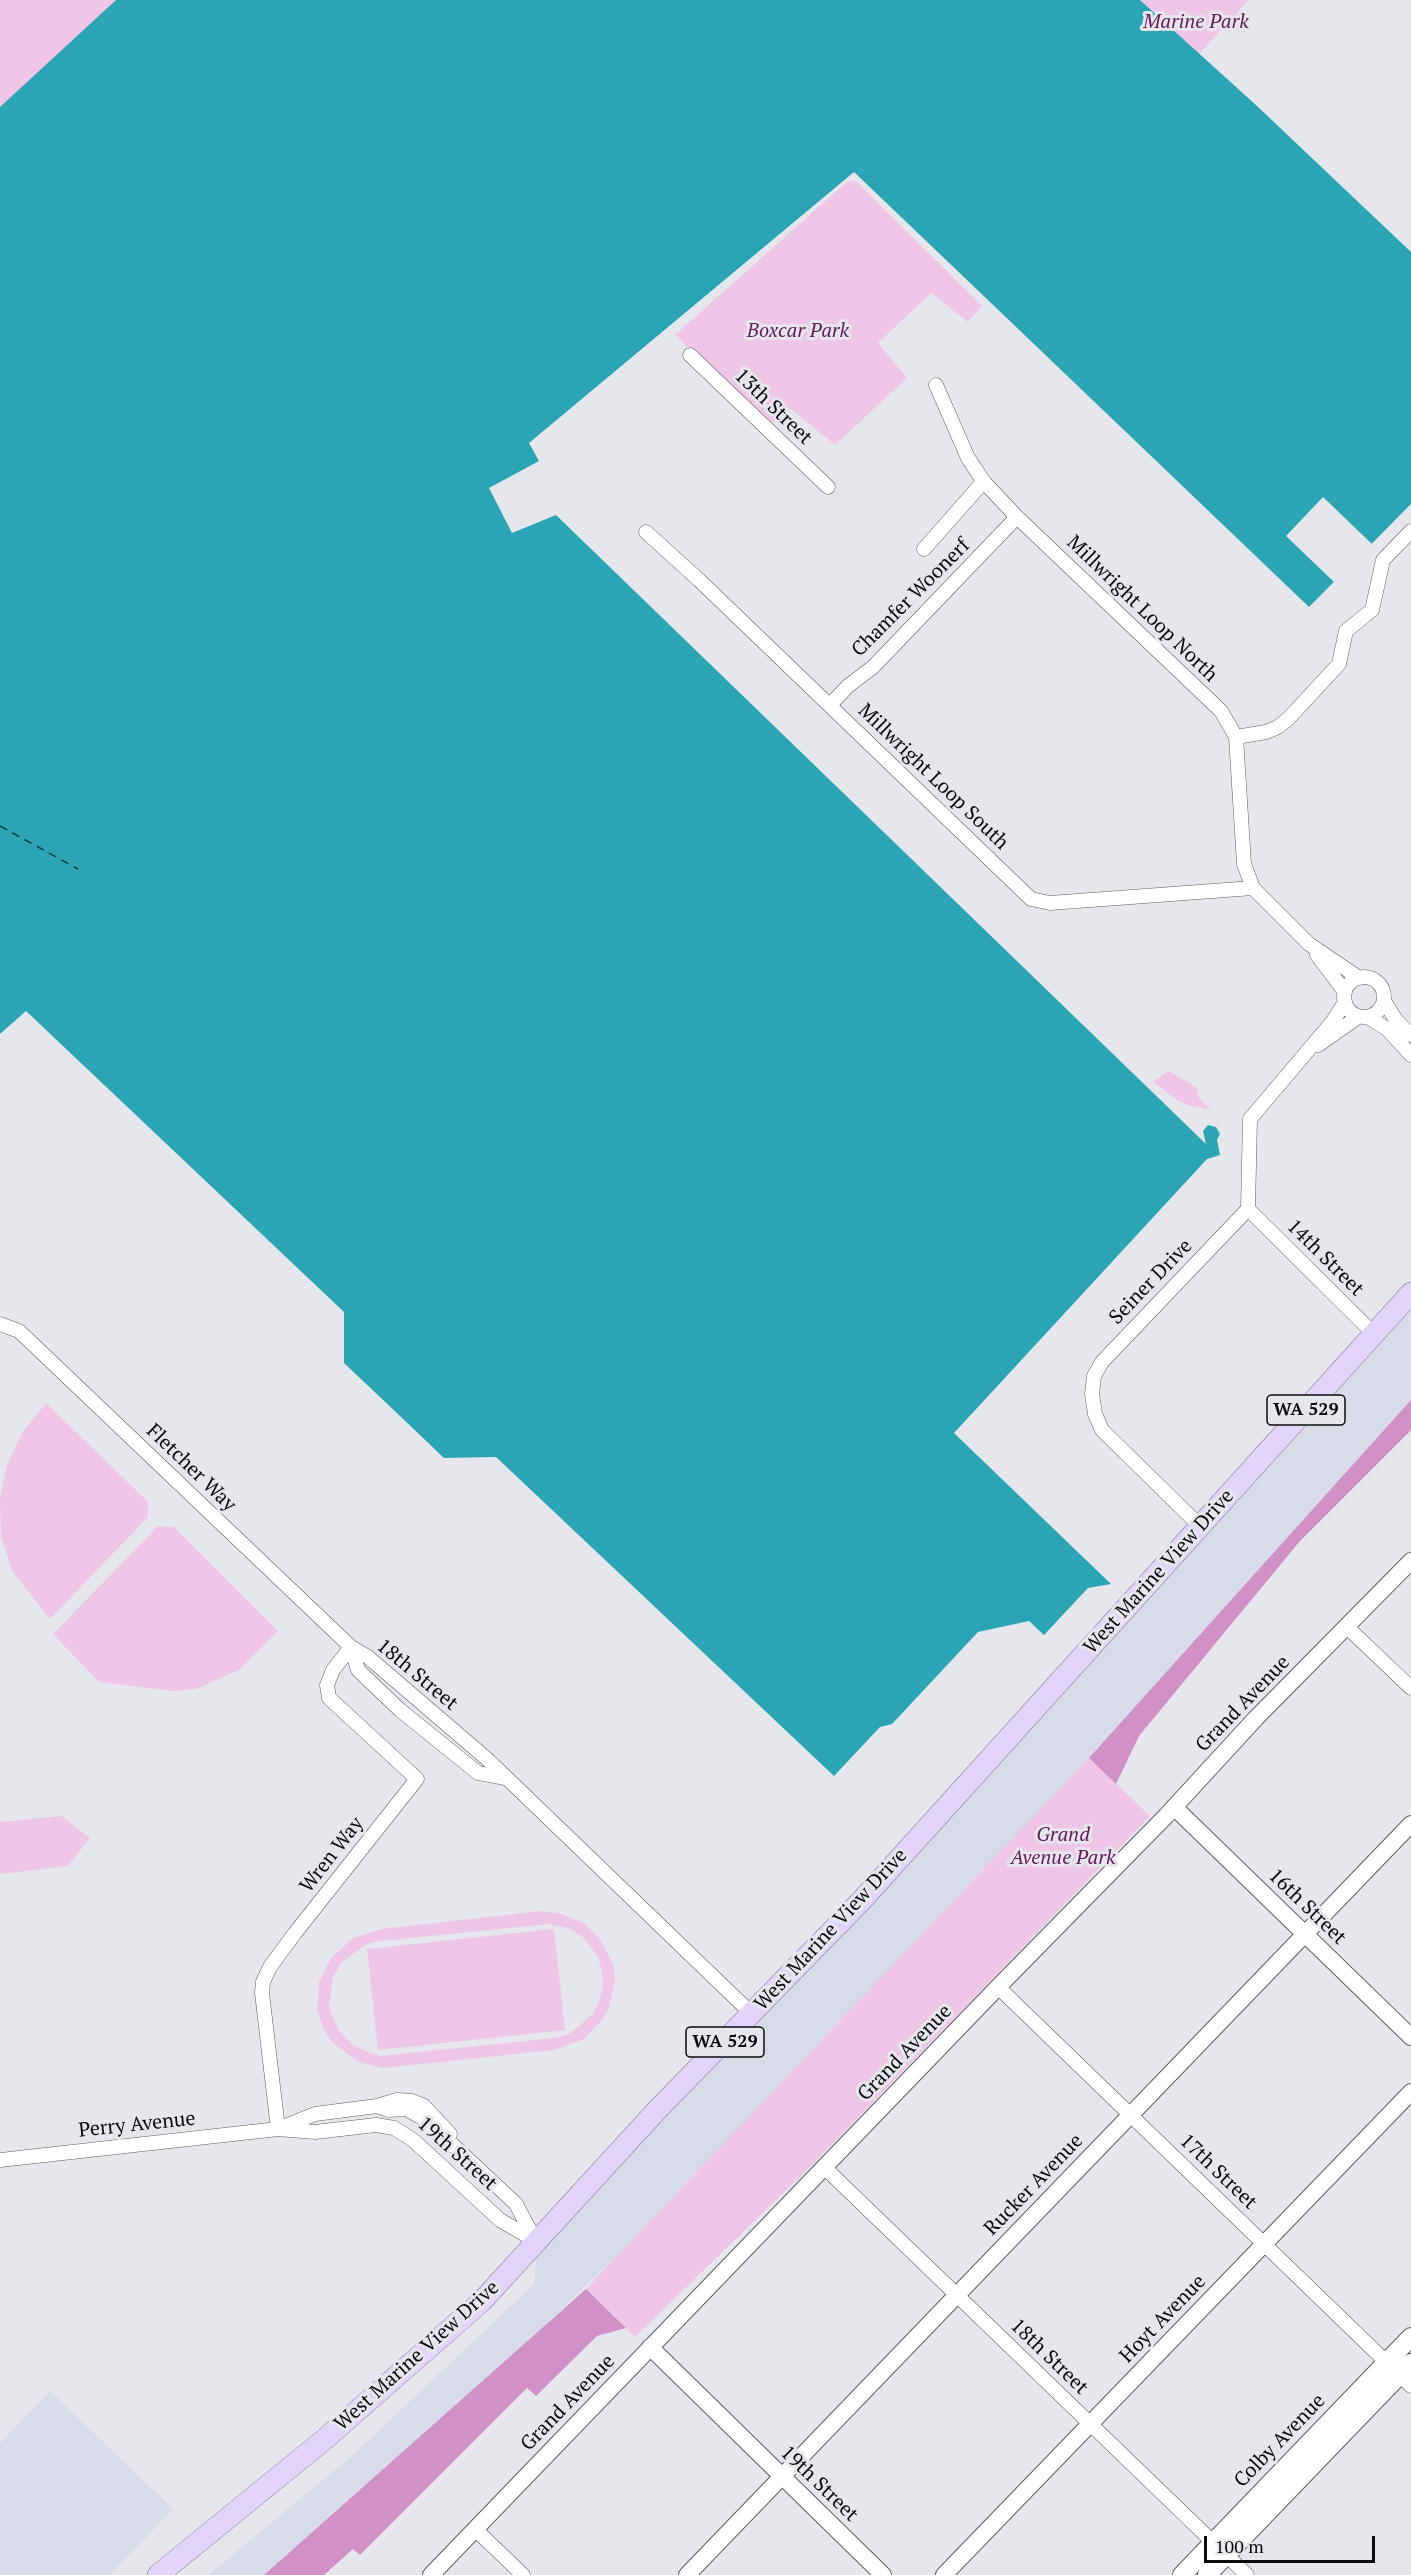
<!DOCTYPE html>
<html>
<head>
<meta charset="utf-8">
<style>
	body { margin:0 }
	#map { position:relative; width:1411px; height:2575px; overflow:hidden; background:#e6e7ec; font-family:"PT Serif",serif }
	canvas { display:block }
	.scale { position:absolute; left:1204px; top:2536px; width:171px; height:27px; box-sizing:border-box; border:3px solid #0b0b0d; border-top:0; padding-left:8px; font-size:18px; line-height:21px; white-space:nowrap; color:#0b0b0d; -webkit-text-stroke:4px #e6e7ec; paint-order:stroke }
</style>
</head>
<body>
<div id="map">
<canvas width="1411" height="2575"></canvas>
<div class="scale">100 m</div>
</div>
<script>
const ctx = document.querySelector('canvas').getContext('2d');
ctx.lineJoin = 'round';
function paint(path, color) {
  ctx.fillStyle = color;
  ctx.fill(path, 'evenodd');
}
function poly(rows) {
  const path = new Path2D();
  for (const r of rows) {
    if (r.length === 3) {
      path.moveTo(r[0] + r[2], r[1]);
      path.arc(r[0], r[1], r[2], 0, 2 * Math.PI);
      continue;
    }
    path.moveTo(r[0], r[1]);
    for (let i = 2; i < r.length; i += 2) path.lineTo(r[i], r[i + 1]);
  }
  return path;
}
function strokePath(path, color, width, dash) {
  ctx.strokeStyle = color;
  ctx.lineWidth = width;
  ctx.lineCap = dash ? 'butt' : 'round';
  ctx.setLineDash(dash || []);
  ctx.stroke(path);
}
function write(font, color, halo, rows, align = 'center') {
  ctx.font = font + ' "PT Serif",serif';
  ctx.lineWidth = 6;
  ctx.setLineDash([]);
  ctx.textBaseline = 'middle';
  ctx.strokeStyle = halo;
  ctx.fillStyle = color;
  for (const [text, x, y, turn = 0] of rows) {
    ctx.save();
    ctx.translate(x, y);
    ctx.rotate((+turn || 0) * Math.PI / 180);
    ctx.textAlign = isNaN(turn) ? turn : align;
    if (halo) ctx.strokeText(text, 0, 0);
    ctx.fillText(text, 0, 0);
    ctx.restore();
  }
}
paint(poly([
	[1411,1293,1411,1400,816,2064,515,2354,264,2575,208,2575,353,2455,534,2284,537,2248],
	[50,2391,173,2509,110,2575,0,2575,0,2443]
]), '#d8dce8');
paint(poly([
	[0,0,289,0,0,264],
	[1140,0,1249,0,1199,54],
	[848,181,856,181,982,306,968,322,931,293,878,343,907,378,835,445,791,409,770,425,675,335],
	[1169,1071,1197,1088,1199,1098,1211,1110,1190,1106,1177,1100,1153,1082],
	[46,1403,148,1502,148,1517,50,1619,12,1571,1,1536,0,1499,7,1465,22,1433],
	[158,1526,174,1527,278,1631,239,1670,196,1689,172,1691,99,1682,53,1634],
	[1089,1758,1150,1816,814,2163,635,2337,586,2289],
	[62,1816,90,1838,68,1866,0,1874,0,1822],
	[541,1911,562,1914,585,1924,600,1939,613,1964,615,1980,609,2008,603,2019,584,2039,554,2050,383,2068,358,2062,332,2042,324,2030,317,2010,319,1982,331,1958,353,1938,381,1929],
	[549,1924,568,1928,583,1937,598,1957,602,1971,603,1985,599,2002,592,2015,569,2034,555,2038,381,2056,367,2052,352,2044,340,2032,333,2019,329,2005,333,1977,342,1962,364,1946,372,1942],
	[554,1929,565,2030,378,2050,367,1949]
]), '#efc6e8');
paint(poly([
	[1411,1400,1411,1430,1300,1541,1139,1736,1116,1784,1089,1758],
	[586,2289,626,2328,597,2336,536,2396,527,2388,360,2555,353,2549,324,2575,264,2575]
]), '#d191c6');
paint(poly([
	[116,0,1140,0,1257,106,1411,252,1411,504,1309,607,854,172,529,443,539,461,489,488,512,533,556,515,1206,1144,1203,1131,1208,1125,1216,1127,1220,1134,1217,1140,1220,1155,1207,1159,954,1433,1111,1584,1088,1588,1044,1635,1029,1621,978,1632,892,1724,880,1727,834,1776,496,1457,444,1458,400,1416,344,1363,344,1312,26,1011,0,1034,0,107]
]), '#2ba5b5');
paint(poly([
	[1323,497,1372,544,1334,582,1286,536]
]), '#e6e7ec');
strokePath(poly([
	[0,826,78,869]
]), '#093f46', 1.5, [8, 6]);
const minor = poly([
	[690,355,828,487],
	[936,385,968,458,984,482,1017,517,1221,711,1236,737,1244,864,1253,888,1309,944,1359,978],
	[646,532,699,580,1031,899,1050,903,1253,888],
	[924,549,984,481],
	[830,705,848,686,873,667,1017,517],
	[1236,737,1266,732,1278,727,1289,718,1339,664,1346,631,1372,610,1383,560,1411,531],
	[1317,955,1345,992],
	[1364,997,20],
	[1384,1001,1396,1020,1411,1035],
	[1368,1017,1387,1029,1411,1055],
	[1318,1045,1358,1017],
	[1248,1209,1374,1334],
	[0,1324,19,1331,351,1647,368,1657,487,1759,752,2014],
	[1200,1526,1102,1430,1095,1414,1092,1394,1094,1376,1102,1362,1248,1209,1250,1119,1333,1021,1345,1002],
	[1347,1627,1411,1688],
	[351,1647,358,1670,400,1710,478,1773,504,1778],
	[998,1987,1411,2386],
	[377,2106,388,2110,406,2109,425,2119,446,2142,453,2145,516,2204,535,2240],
	[283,2127,315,2114,377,2106,397,2100,412,2101,424,2106,450,2134],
	[278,2129,262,1993,263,1982,270,1967,295,1933,417,1779,329,1698,327,1685,333,1670,351,1647],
	[0,2160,278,2129,315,2132,376,2125,394,2128,413,2140,500,2220,536,2241],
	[824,2167,1247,2575],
	[475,2529,523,2575]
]);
const tertiary = poly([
	[1174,1807,1411,2037],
	[650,2347,883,2575],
	[431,2575,998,1987,1166,1816,1256,1718,1411,1561],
	[687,2575,1411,1824],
	[944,2575,1411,2092]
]);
const secondary = poly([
	[1182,2575,1411,2337],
	[1207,2575,1411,2363]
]);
const primary = poly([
	[158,2575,325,2439,482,2301,658,2109,862,1900,1411,1293]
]);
strokePath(minor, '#5d5e62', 15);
strokePath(tertiary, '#5d5e62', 18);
strokePath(secondary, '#5d5e62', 20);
strokePath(primary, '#8a7ba4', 22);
strokePath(minor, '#fff', 14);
strokePath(tertiary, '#fff', 16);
strokePath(secondary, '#fff', 18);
strokePath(primary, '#e2d4fa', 21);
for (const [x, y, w] of [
	[1306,1410,78],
	[725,2042,78]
]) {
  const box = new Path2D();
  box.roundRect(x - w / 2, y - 15, w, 30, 4.5);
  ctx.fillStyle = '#e6e7ec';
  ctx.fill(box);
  strokePath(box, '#0b0b0d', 1.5);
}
write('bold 18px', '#0b0b0d', null, [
	["WA 529",1306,1410],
	["WA 529",725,2042]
]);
write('italic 20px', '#651a5d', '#e6e7ec', [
	["Marine Park",1196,22],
	["Boxcar Park",798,331],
	["Grand",1063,1835],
	["Avenue Park",1063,1858]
]);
write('20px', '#0b0b0d', '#e6e7ec', [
	["13th Street",773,407,44],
	["Chamfer Woonerf",911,598,-45],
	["Millwright Loop North",1142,609,44],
	["Millwright Loop South",933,777,44],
	["14th Street",1325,1258,45],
	["Seiner Drive",1151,1282,-46],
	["Fletcher Way",191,1468,44],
	["West Marine View Drive",1159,1572,-48],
	["18th Street",417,1675,40],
	["Grand Avenue",1243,1704,-46],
	["Wren Way",332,1855,-52],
	["16th Street",1307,1907,44],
	["West Marine View Drive",831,1930,-47],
	["Grand Avenue",905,2053,-46],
	["Perry Avenue",137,2125,-6],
	["19th Street",457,2154,42],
	["17th Street",1218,2172,44],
	["Rucker Avenue",1034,2185,-46],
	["Hoyt Avenue",1163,2319,-46],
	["West Marine View Drive",417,2356,-42],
	["18th Street",1049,2357,44],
	["Grand Avenue",568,2403,-46],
	["Colby Avenue",1280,2441,-46],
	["19th Street",819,2484,44]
]);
</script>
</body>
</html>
